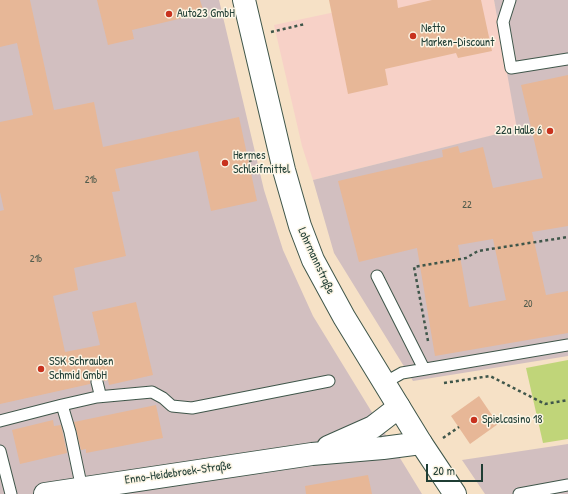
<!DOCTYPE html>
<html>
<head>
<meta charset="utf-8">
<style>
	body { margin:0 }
	#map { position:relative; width:568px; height:494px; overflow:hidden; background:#f6e1c6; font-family:"Patrick Hand",sans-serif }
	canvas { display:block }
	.scale { position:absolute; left:426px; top:464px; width:57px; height:18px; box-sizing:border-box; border:2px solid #1f3d34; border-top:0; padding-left:5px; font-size:12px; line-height:14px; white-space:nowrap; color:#1f3d34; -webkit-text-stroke:3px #fcf5e5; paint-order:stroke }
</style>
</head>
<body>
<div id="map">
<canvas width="568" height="494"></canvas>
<div class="scale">20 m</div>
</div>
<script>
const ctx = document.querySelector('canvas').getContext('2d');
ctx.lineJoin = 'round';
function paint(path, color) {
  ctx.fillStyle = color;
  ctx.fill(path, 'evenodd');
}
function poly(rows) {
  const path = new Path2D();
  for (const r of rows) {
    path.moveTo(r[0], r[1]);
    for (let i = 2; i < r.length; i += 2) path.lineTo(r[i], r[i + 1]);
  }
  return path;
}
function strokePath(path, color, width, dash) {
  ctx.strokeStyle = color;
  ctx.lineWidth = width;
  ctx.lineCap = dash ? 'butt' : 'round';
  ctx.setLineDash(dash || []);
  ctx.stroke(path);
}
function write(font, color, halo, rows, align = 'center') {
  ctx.font = font + ' "Patrick Hand",sans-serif';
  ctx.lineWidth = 3;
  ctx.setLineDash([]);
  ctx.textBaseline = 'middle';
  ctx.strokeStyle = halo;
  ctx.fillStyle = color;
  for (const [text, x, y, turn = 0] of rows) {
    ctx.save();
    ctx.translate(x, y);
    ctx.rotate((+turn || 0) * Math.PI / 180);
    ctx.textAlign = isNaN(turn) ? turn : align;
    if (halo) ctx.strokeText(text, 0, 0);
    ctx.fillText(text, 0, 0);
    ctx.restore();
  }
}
paint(poly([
	[392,0,494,0,518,129,313,180,302,146,274,25]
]), '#f7d1c7');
paint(poly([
	[0,0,219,0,264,190,283,250,313,316,422,494,0,494],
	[494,0,568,0,568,356,413,381,334,253,313,180,517,129],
	[568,444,568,494,485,494,462,460]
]), '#d2bfc0');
paint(poly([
	[568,360,568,439,543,443,526,368]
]), '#c0d579');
paint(poly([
	[0,0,30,0,54,110,94,102,103,147,239,117,257,201,211,211,198,151,115,169,120,191,112,192,126,256,74,268,78,290,53,296,65,352,100,345,92,312,136,302,153,375,109,385,108,380,104,381,102,377,96,375,90,380,90,384,0,404,0,211,4,210,0,192,0,122,33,115,17,43,0,47],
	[97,0,200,0,204,13,132,30,134,39,108,45],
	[329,0,397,0,398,8,432,0,481,0,492,51,458,58,456,53,385,69,388,85,348,94],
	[568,75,568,226,532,232,546,295,568,291,568,333,435,356,417,248,359,262,338,181,443,157,442,150,458,146,460,153,483,147,493,188,543,178,521,85],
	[493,239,506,300,469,307,458,245],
	[479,396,498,424,470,444,451,416],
	[156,405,163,438,86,453,86,449,81,450,74,422],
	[53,420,54,426,61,425,67,453,20,464,12,430],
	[368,475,372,494,306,494,305,486]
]), '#e7b797');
const service = poly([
	[510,0,503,22,511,68,568,59],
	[377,276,424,369],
	[384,383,402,373,568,345],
	[97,397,152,392,163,398,172,406,192,408,329,381],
	[0,421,62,405],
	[0,451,11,494],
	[82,489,70,432,62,405,97,397,100,394,97,382],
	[519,494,568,485]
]);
const minor = poly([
	[328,447,373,427,399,407],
	[45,494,312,454,383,448,421,443]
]);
const tertiary = poly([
	[244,0,284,170,300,226,313,260,344,317,421,443,455,494]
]);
strokePath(service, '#3f564a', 13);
strokePath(minor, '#3f564a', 24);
strokePath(tertiary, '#3f564a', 24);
strokePath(poly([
	[271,32,305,24],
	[249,161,261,157],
	[428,341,414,267,466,258,478,251,568,237],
	[444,383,490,376,545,404,568,400],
	[443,438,459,427]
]), '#3f564a', 2.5, [3, 3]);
strokePath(service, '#fff', 11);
strokePath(minor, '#fff', 22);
strokePath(tertiary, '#fff', 22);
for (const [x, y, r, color] of [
	[169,14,4,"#c8321e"],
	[413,36,4,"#c8321e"],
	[550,131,4,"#c8321e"],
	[225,163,4,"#c8321e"],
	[41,369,4,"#c8321e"],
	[474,420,4,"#c8321e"]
]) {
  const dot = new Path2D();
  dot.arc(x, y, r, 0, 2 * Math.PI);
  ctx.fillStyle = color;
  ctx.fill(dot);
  strokePath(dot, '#fcf5e5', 1.5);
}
write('10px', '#515c4d', null, [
	["21b",91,180],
	["22",467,205],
	["21b",36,259],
	["20",528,304]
]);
write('12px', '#1f3d34', '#fcf5e5', [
	["Auto23 GmbH",177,14],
	["Netto",421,29],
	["Marken-Discount",421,43],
	["22a Halle 6",542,131,"right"],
	["Hermes",233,156],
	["Schleifmittel",233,170],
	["SSK Schrauben",49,362],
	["Schmid GmbH",49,376],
	["Spielcasino 18",482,420]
], 'left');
write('12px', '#1f3d34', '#fcf5e5', [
	["Lohrmannstraße",316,261,65],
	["Enno-Heidebroek-Straße",178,473,-8]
]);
</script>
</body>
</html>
